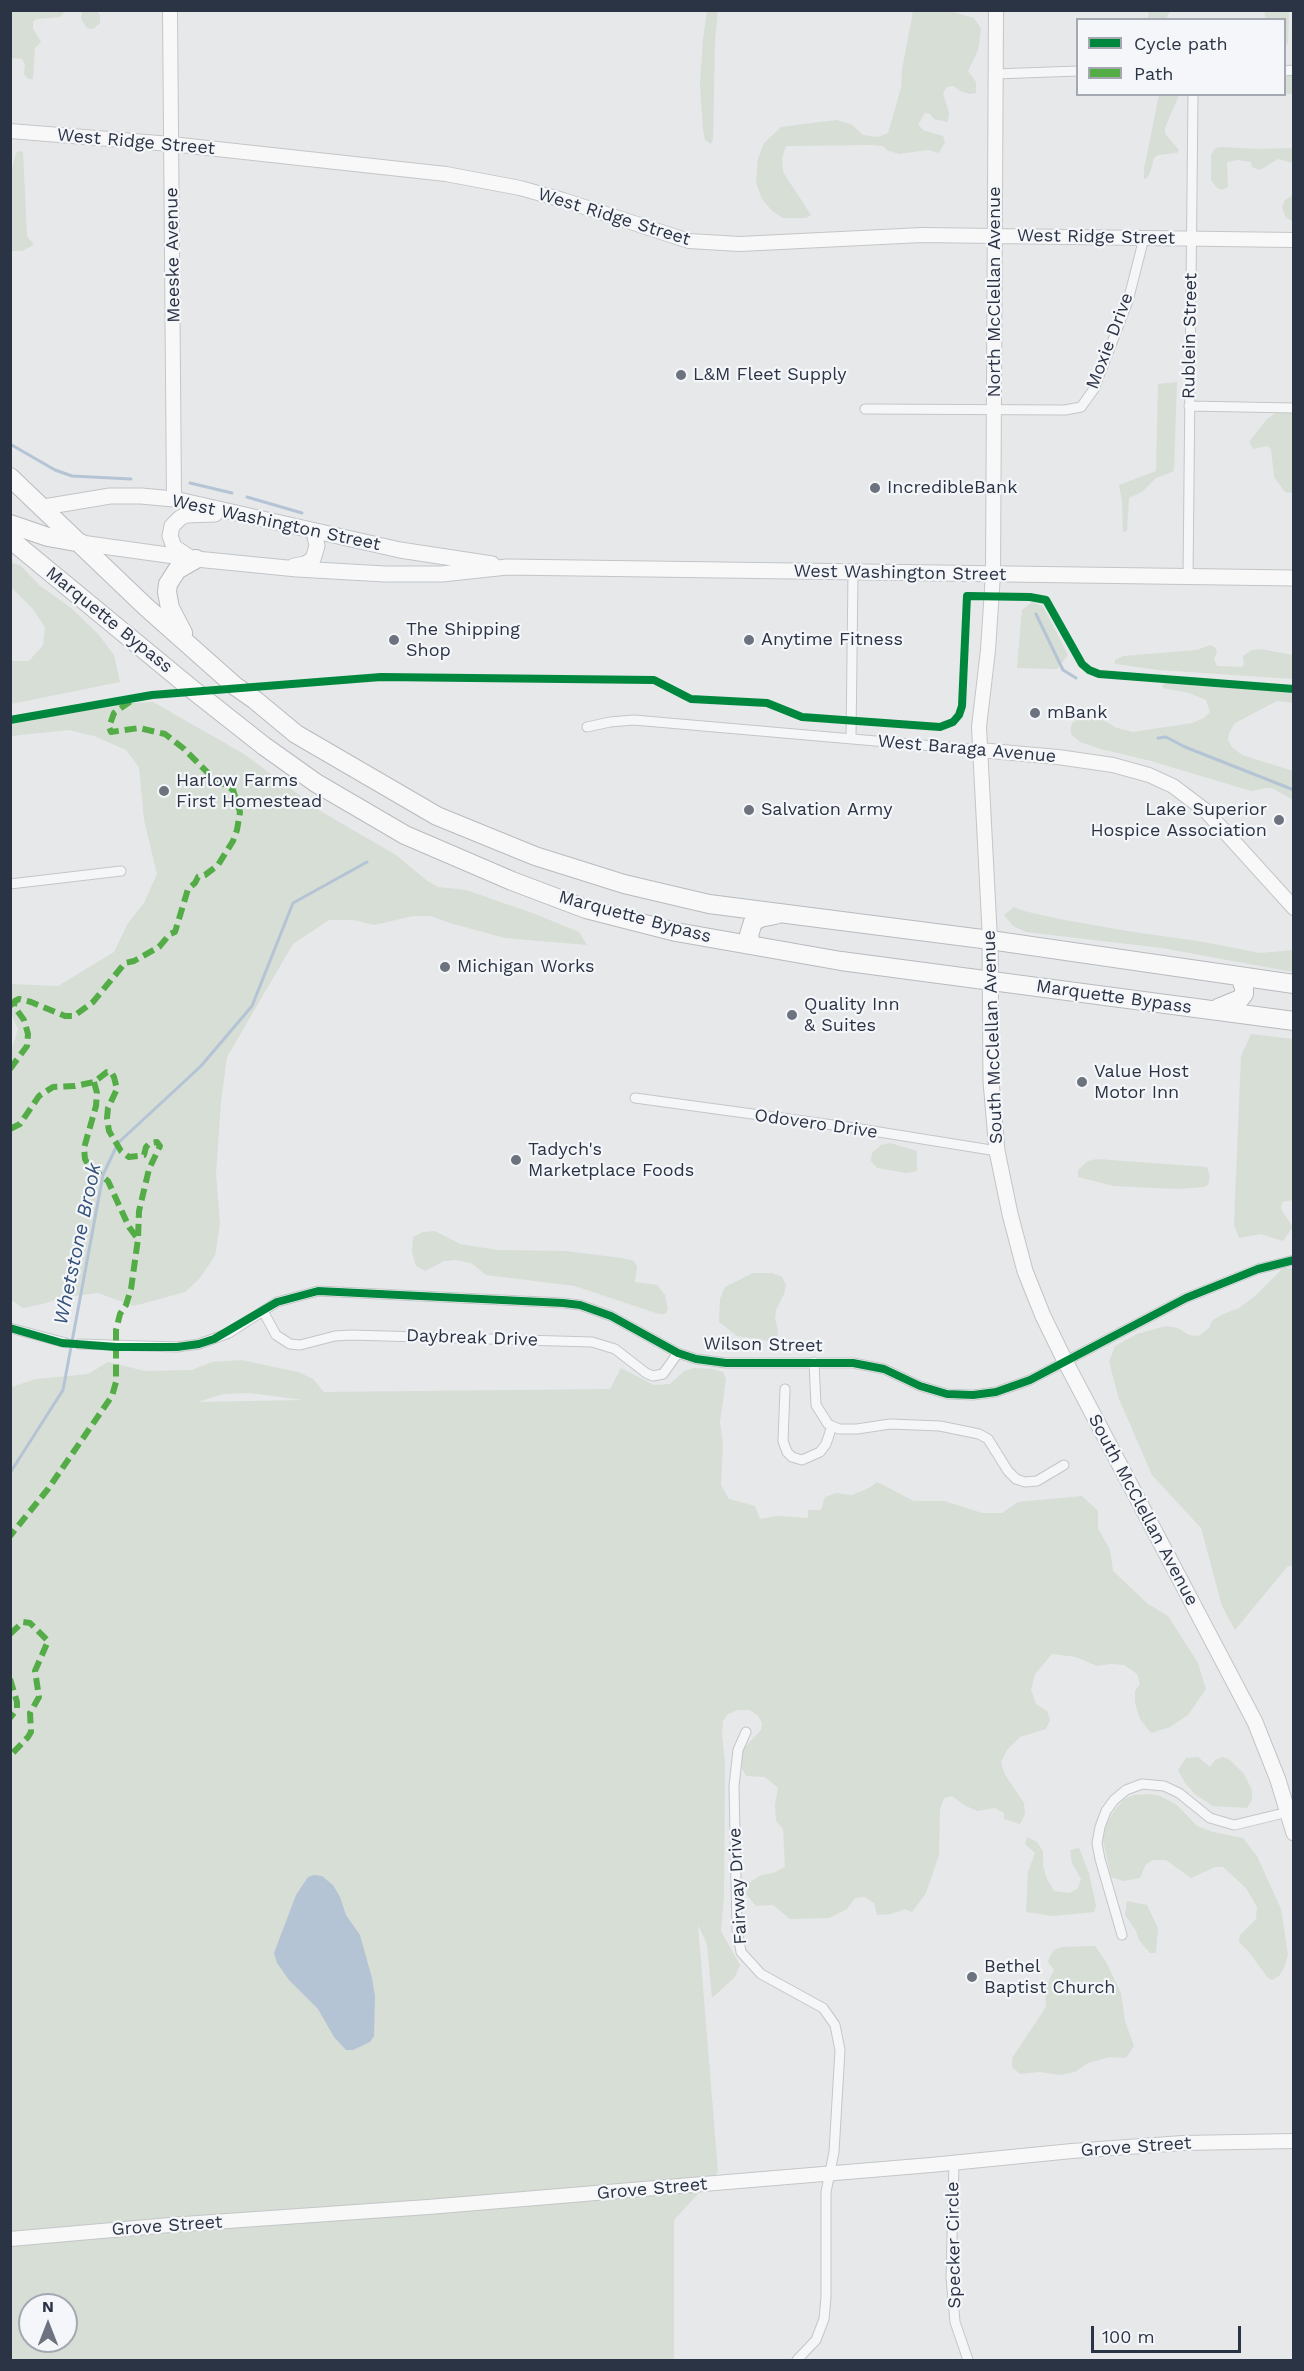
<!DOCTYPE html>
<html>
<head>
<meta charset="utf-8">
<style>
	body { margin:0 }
	#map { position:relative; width:1304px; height:2371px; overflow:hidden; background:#e6e8ea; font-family:"Work Sans",sans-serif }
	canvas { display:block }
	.frame { position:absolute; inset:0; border:12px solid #2b3445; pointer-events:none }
	.legend { position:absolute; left:1076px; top:18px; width:210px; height:78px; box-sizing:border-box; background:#f4f6f9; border:2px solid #a4a8b1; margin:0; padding:8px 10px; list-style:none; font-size:18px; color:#2b3445 }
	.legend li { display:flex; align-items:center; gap:12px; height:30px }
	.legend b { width:30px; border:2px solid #a4a8b1 }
	.north { position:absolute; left:18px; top:2293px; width:60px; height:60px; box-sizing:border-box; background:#f4f6f9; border:2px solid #a4a8b1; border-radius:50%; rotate:0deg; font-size:16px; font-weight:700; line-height:24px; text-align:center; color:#2b3445 }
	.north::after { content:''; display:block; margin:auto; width:21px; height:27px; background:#6c737f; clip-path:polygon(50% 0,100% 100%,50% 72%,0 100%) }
	.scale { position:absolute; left:1091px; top:2326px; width:150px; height:27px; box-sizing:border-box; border:3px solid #2b3445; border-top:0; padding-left:8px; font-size:18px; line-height:21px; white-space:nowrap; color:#2b3445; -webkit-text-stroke:4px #f4f6f9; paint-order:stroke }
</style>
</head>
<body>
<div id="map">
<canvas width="1304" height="2371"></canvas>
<div class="frame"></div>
<ul class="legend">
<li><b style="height:8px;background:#00873e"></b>Cycle path</li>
<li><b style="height:8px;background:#54ac47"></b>Path</li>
</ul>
<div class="north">N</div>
<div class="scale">100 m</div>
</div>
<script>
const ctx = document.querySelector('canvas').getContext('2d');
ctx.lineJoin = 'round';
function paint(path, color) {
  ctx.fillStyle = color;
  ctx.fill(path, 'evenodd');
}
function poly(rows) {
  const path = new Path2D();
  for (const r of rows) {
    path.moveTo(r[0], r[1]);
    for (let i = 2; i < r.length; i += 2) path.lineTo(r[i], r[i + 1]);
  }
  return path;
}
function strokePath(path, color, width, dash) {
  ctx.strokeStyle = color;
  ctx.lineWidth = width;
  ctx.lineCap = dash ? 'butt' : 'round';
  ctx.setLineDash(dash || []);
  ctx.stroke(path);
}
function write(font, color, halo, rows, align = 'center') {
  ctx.font = font + ' "Work Sans",sans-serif';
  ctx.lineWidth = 4.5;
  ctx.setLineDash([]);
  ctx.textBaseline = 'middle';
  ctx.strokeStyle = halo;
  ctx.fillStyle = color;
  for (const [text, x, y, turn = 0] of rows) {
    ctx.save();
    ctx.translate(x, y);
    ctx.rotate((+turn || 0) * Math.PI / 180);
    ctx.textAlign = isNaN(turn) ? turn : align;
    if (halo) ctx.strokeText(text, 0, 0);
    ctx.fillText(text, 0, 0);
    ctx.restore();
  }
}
paint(poly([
	[11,10,65,11,60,17,37,19,33,22,33,28,41,42,35,48,33,79,28,79,24,74,25,64,22,59,11,58],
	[82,11,97,11,100,15,100,23,93,29,87,28,81,19],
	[707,11,718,11,715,41,713,139,711,144,705,140,703,129,700,85,703,39],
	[913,11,950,11,974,18,981,29,978,50,968,71,976,82,976,93,970,94,960,91,954,86,947,87,943,93,949,113,948,122,934,119,930,114,925,113,918,124,923,130,943,136,945,142,939,153,928,150,899,154,887,150,883,146,871,145,786,146,782,158,783,172,811,215,806,218,783,218,772,211,762,199,756,183,758,159,764,143,781,127,836,120,851,124,863,135,878,137,888,133,901,88,902,70],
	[1145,11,1170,10,1170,11,1166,19,1147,20,1149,13],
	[1264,11,1289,11,1288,43,1285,46,1284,20,1266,19],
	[1285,66,1293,66,1293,94,1285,94],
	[1159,95,1179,95,1165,128,1165,134,1179,150,1177,153,1158,155,1154,158,1150,173,1146,179,1144,178,1144,169],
	[1222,147,1256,149,1293,148,1293,163,1278,159,1260,170,1252,167,1251,162,1238,160,1227,162,1228,187,1221,190,1216,187,1211,180,1211,155,1215,148],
	[19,151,23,152,27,236,34,245,22,251,11,251,11,173,16,153],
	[1293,195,1294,195,1293,221,1286,218,1282,208,1285,200],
	[1177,382,1174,471,1156,478,1142,492,1129,498,1127,531,1123,532,1122,501,1119,485,1156,471,1158,384],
	[1277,412,1293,412,1293,491,1291,493,1285,492,1274,477,1271,449,1267,446,1253,449,1249,442,1267,419],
	[11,562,21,566,39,585,71,608,98,634,114,655,120,682,11,704,11,661,29,661,43,645,45,627,32,608,11,587],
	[1032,602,1043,606,1068,655,1057,669,1017,668,1022,610],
	[1210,645,1216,648,1217,652,1214,659,1217,666,1242,667,1244,665,1243,656,1252,650,1260,649,1293,655,1293,679,1159,670,1115,664,1115,660,1123,656,1197,650],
	[1166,682,1293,692,1293,703,1277,701,1235,723,1229,733,1228,740,1232,747,1242,755,1293,771,1293,800,1272,788,1266,788,1251,791,1151,761,1101,749,1080,742,1071,734,1071,726,1073,722,1086,716,1096,716,1117,728,1133,732,1192,723,1204,718,1210,712,1206,700,1189,693,1163,688,1162,685],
	[153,702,244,754,322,812,396,855,426,880,438,887,466,890,535,914,579,932,587,945,505,938,450,923,431,916,413,916,374,925,354,920,329,920,293,944,227,1057,221,1101,216,1174,220,1224,215,1256,199,1279,185,1292,134,1306,98,1293,60,1298,43,1304,23,1308,10,1299,10,1054,18,1029,11,1014,11,984,58,986,114,952,128,923,144,903,157,874,144,820,139,767,126,750,94,736,69,730,11,736,11,724,117,704],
	[1014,907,1024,911,1059,919,1127,931,1204,942,1260,953,1293,950,1293,972,1162,948,1026,932,1013,926,1004,915],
	[1251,1034,1293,1039,1293,1200,1282,1202,1281,1209,1293,1227,1283,1241,1260,1234,1239,1238,1234,1225,1241,1056],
	[890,1143,917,1151,917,1171,907,1173,877,1168,871,1161,872,1153,881,1145],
	[1097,1159,1207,1167,1210,1177,1208,1185,1204,1187,1178,1189,1114,1186,1078,1177,1078,1170,1088,1161],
	[435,1231,460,1244,497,1250,565,1251,622,1258,634,1261,637,1267,635,1282,657,1285,665,1295,668,1310,665,1314,659,1314,575,1286,486,1275,471,1263,456,1260,444,1261,425,1271,416,1266,412,1252,413,1237,423,1232],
	[1283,1268,1293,1268,1293,1565,1287,1567,1235,1630,1222,1606,1201,1528,1152,1475,1119,1399,1109,1362,1115,1346,1137,1334,1166,1326,1178,1328,1189,1335,1199,1336,1209,1328,1212,1321,1221,1315,1239,1308,1255,1296],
	[753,1273,772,1273,782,1277,786,1285,784,1294,776,1310,775,1319,778,1330,777,1339,769,1341,737,1336,719,1322,720,1299,725,1287],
	[241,1360,298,1372,313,1379,324,1392,610,1389,621,1368,654,1385,670,1384,684,1371,694,1368,712,1369,723,1372,726,1379,720,1422,723,1444,721,1485,729,1499,755,1506,760,1519,778,1516,808,1518,808,1510,821,1510,825,1497,836,1493,852,1495,869,1488,877,1482,914,1501,944,1501,982,1513,1002,1513,1018,1502,1082,1496,1098,1511,1098,1528,1110,1550,1113,1571,1148,1604,1168,1616,1198,1663,1206,1689,1188,1715,1170,1727,1151,1733,1140,1719,1135,1703,1135,1691,1140,1684,1137,1674,1124,1665,1111,1664,1097,1666,1076,1657,1052,1654,1035,1674,1031,1690,1036,1704,1047,1711,1050,1720,1046,1729,1020,1737,1007,1750,1001,1762,1004,1773,1024,1803,1025,1814,1020,1824,1004,1819,1004,1813,995,1808,977,1811,964,1805,952,1796,944,1798,940,1809,939,1855,926,1893,912,1912,905,1909,891,1914,877,1915,874,1903,865,1897,855,1898,847,1909,829,1918,790,1919,773,1905,756,1906,746,1894,749,1883,761,1875,773,1873,785,1867,783,1829,776,1821,775,1805,778,1788,765,1777,746,1776,740,1765,742,1750,761,1730,762,1723,758,1716,750,1710,738,1710,728,1714,723,1721,722,1736,725,1762,724,1897,721,1931,740,1965,735,1977,712,1998,707,1944,698,1925,718,2172,674,2220,674,2360,11,2360,10,1389,12,1387,36,1379,88,1374,108,1362,145,1371,192,1370,212,1362],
	[250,1393,303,1400,198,1402,223,1394],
	[30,2305,66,2305,66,2341,30,2341],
	[1198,1757,1210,1767,1215,1760,1223,1757,1230,1760,1244,1774,1252,1790,1252,1800,1247,1808,1213,1806,1196,1795,1185,1783,1178,1770,1186,1758],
	[1150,1794,1160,1796,1177,1805,1197,1826,1213,1832,1243,1838,1257,1856,1281,1909,1288,1955,1284,1968,1279,1976,1272,1980,1267,1977,1249,1952,1239,1942,1240,1935,1256,1919,1257,1907,1246,1888,1223,1867,1215,1867,1191,1878,1166,1860,1153,1860,1146,1864,1140,1878,1124,1881,1111,1877,1103,1840,1106,1825,1114,1811,1124,1799,1134,1795],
	[1027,1837,1037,1842,1043,1851,1043,1866,1047,1879,1054,1891,1070,1893,1078,1888,1081,1879,1072,1863,1070,1850,1079,1848,1089,1873,1096,1906,1094,1912,1053,1916,1026,1912,1028,1872,1035,1853,1025,1844],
	[1127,1901,1147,1905,1158,1928,1156,1953,1150,1953,1139,1940,1136,1931,1125,1915],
	[1095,1946,1106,1962,1121,1993,1125,2021,1134,2046,1126,2058,1110,2057,1088,2063,1075,2072,1060,2075,1040,2072,1020,2074,1012,2067,1012,2058,1046,2007,1045,1988,1054,1970,1048,1962,1050,1956,1054,1950,1062,1947]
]), '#d6ded6');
paint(poly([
	[314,1875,322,1876,333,1885,340,1897,346,1915,360,1935,372,1978,375,1996,374,2036,370,2042,353,2050,346,2050,334,2037,318,2009,289,1980,277,1963,274,1953,296,1895,308,1877]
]), '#b4c4d5');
strokePath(poly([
	[10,444,55,470,72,476,131,479],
	[190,483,232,493],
	[247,497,302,513],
	[1036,614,1063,670,1076,678],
	[1158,738,1166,737,1185,747,1294,790],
	[10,1473,63,1390,103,1175,118,1143,201,1066,252,1006,293,903,367,862]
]), '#b4c4d5', 3);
const street = poly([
	[1284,71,1294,70],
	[995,74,1078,71],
	[1189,406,1294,408],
	[865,409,1065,410,1081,407,1094,389,1128,301,1144,238],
	[1188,577,1193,94],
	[587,727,610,722,634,720,979,750],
	[851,739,853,573],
	[10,884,121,871],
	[635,1098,848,1127,997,1151],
	[263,1311,276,1335,290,1344,300,1345,335,1336,351,1335,592,1342,615,1349,646,1373,653,1376,663,1374,678,1353],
	[10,1328,66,1343],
	[79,1344,177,1347,199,1344,229,1333,277,1302,318,1291,563,1303,580,1305,611,1316,678,1353,696,1359,726,1363,853,1363,884,1369,920,1386,947,1394,973,1395,996,1392,1030,1380,1186,1298,1258,1269,1294,1260],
	[814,1362,816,1405,828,1424,832,1426,839,1429,857,1429,890,1424,940,1426,979,1434,988,1439,1008,1471,1016,1479,1025,1482,1037,1481,1064,1465],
	[785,1389,783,1441,787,1452,792,1457,802,1460,820,1452,826,1444,832,1426],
	[746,1732,738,1750,734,1786,737,1929,741,1952,761,1974,823,2008,835,2025,840,2050,834,2152,826,2192,826,2297,824,2319,816,2340,797,2360],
	[1122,1935,1100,1859,1097,1843,1100,1827,1106,1811,1114,1800,1126,1790,1142,1784,1164,1786,1179,1793,1210,1818,1234,1825,1288,1812],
	[954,2163,951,2277,955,2322,968,2360]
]);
const secondary = poly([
	[170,10,174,499],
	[10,131,171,144,446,174,520,188,563,200,689,241,740,244,922,235,1294,240],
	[979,750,1058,757,1113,765,1149,775,1173,786,1206,811,1294,908],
	[990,940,979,727,988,650,993,574,996,10],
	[10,2239,170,2225,428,2207,931,2165,1072,2151,1183,2143,1294,2141]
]);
const primary = poly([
	[44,507,110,496,141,496,174,499,400,550,492,564],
	[81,543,196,559,297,569,385,574,442,574,507,567,1294,578],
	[189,557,174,547,170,536,172,526,180,518,186,515,215,514],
	[294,566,305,564,313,559,317,546,314,531],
	[990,940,991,1081,997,1151,1010,1214,1025,1271,1043,1316,1065,1361,1255,1722,1278,1780,1294,1833]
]);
const highway = poly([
	[10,477,146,607,235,686,255,700,296,734,437,816,535,856,624,884,709,904,990,940,1294,984],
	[10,524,48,537,81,543],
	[10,539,193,690,264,746,316,783,405,835,512,881,586,909,676,932,841,961,1294,1021],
	[183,633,170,608,167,592,168,584,177,570,196,559],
	[751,945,749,935,753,922,760,918,775,915],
	[1218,1008,1240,999,1244,994,1244,988,1240,976]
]);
strokePath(street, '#c4c6c8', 11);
strokePath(secondary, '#c4c6c8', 16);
strokePath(primary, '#c2c5c8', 17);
strokePath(highway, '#b8bbbf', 20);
strokePath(street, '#f5f6f7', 9);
strokePath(secondary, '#f8f8f8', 14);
strokePath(primary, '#f8f8f8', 15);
strokePath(highway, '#f8f8f8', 18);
strokePath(poly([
	[10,1069,27,1046,28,1034,24,1020,14,1006,15,1001,19,999,31,1002,65,1016,74,1016,93,1002,125,963,134,961,159,947,170,934,175,932,188,889,195,883,198,877,205,875,218,865,233,841,237,830,240,812,233,790,212,777,183,748,165,734,139,728,111,732,109,727,114,713,131,701],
	[94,1082,97,1093,96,1106,84,1148,85,1159,89,1166,108,1181,129,1227,138,1239],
	[10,1129,20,1124,39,1096,53,1087,75,1086,94,1082,107,1072,111,1072,114,1077,117,1089,108,1108,107,1118,109,1131,121,1151,129,1157,138,1156,144,1155,146,1147,150,1143,157,1142,160,1146,149,1169,139,1211,138,1239,131,1289,126,1305,120,1314,116,1330,116,1382,112,1396,48,1489,10,1536],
	[10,1634,23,1622,30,1623,48,1641,35,1671,39,1697,30,1713,31,1732,28,1737,10,1756],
	[10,1679,17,1702,17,1709,10,1718]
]), '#54ac47', 6, [12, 6]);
strokePath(poly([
	[10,720,152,695,381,677,654,680,691,699,767,703,802,717,940,727,953,722,959,715,962,706,967,596,1030,597,1046,600,1082,664,1089,670,1099,674,1294,689],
	[10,1328,62,1343,116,1347,177,1347,199,1344,214,1339,277,1302,318,1291,563,1303,580,1305,611,1316,678,1353,696,1359,726,1363,853,1363,884,1369,920,1386,947,1394,973,1395,996,1392,1030,1380,1186,1298,1258,1269,1294,1260]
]), '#00873e', 8);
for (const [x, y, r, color] of [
	[681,375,6,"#6c737f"],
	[875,488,6,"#6c737f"],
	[394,640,6,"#6c737f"],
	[749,640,6,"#6c737f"],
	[1035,713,6,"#6c737f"],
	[164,791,6,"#6c737f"],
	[749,810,6,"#6c737f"],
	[1279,820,6,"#6c737f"],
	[445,967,6,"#6c737f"],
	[792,1015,6,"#6c737f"],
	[1082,1082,6,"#6c737f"],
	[516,1160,6,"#6c737f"],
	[972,1977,6,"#6c737f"]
]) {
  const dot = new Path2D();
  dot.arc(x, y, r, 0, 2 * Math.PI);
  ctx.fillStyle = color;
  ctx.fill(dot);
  strokePath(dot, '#f4f6f9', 2);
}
write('18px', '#2b3445', '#f4f6f9', [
	["West Ridge Street",136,142,5],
	["West Ridge Street",614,217,17],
	["West Ridge Street",1096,237,1],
	["Meeske Avenue",173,255,-91],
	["North McClellan Avenue",995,292,-90],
	["Rublein Street",1190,336,-89],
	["Moxie Drive",1110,341,-69],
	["West Washington Street",276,523,12],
	["West Washington Street",900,573,1],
	["Marquette Bypass",109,620,39],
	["West Baraga Avenue",967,749,5],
	["Marquette Bypass",635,917,15],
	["Marquette Bypass",1114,997,8],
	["South McClellan Avenue",993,1037,-92],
	["Odovero Drive",816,1124,8],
	["Daybreak Drive",472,1338,2],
	["Wilson Street",763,1345,1],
	["South McClellan Avenue",1143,1510,62],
	["Fairway Drive",738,1886,-93],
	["Grove Street",1136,2147,-4],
	["Grove Street",652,2189,-5],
	["Grove Street",167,2226,-4],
	["Specker Circle",954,2245,-91]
]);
write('18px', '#2b3445', '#f4f6f9', [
	["L&M Fleet Supply",693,375],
	["IncredibleBank",887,488],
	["The Shipping",406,630],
	["Shop",406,651],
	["Anytime Fitness",761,640],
	["mBank",1047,713],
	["Harlow Farms",176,781],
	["First Homestead",176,802],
	["Salvation Army",761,810],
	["Lake Superior",1267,810,"right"],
	["Hospice Association",1267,831,"right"],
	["Michigan Works",457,967],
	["Quality Inn",804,1005],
	["& Suites",804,1026],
	["Value Host",1094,1072],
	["Motor Inn",1094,1093],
	["Tadych's",528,1150],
	["Marketplace Foods",528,1171],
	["Bethel",984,1967],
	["Baptist Church",984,1988]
], 'left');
write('italic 20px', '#34527a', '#f4f6f9', [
	["Whetstone Brook",78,1244,-78]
]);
</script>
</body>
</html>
